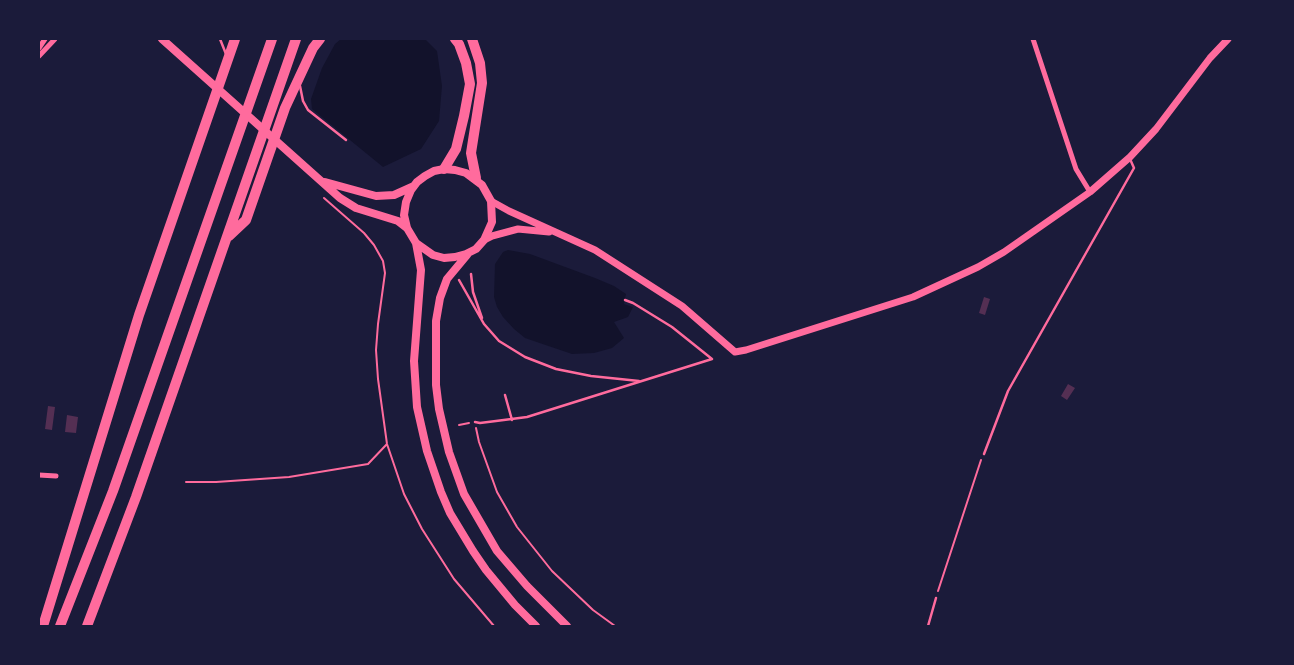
<!DOCTYPE html>
<html>
<head>
<meta charset="utf-8">
<style>
	body { margin:0 }
	#map { position:relative; width:1294px; height:665px; overflow:hidden; background:#1b1b3a; font-family:Mulish,sans-serif }
	canvas { display:block }
	.frame { position:absolute; inset:0; border:40px solid #1b1b3a; pointer-events:none }
</style>
</head>
<body>
<div id="map">
<canvas width="1294" height="665"></canvas>
<div class="frame"></div>
</div>
<script>
const ctx = document.querySelector('canvas').getContext('2d');
ctx.lineJoin = 'round';
function paint(path, color) {
  ctx.fillStyle = color;
  ctx.fill(path, 'evenodd');
}
function poly(rows) {
  const path = new Path2D();
  for (const r of rows) {
    path.moveTo(r[0], r[1]);
    for (let i = 2; i < r.length; i += 2) path.lineTo(r[i], r[i + 1]);
  }
  return path;
}
function strokePath(path, color, width, dash) {
  ctx.strokeStyle = color;
  ctx.lineWidth = width;
  ctx.lineCap = dash ? 'butt' : 'round';
  ctx.setLineDash(dash || []);
  ctx.stroke(path);
}
paint(poly([
	[341,39,425,39,437,51,442,86,439,121,421,149,383,167,312,109,311,99,322,68,335,44],
	[508,250,530,254,595,278,614,286,626,294,624,304,633,307,628,317,614,322,624,338,612,348,594,353,572,354,525,338,514,329,503,317,497,307,494,297,495,264,503,252]
]), '#12122b');
paint(poly([
	[984,297,990,299,985,315,979,313],
	[1068,384,1075,388,1067,400,1061,396],
	[48,406,55,407,52,430,45,429],
	[67,415,78,417,76,433,65,432]
]), '#542f53');
strokePath(poly([
	[324,198,364,233,374,245,383,261,385,273,378,324,376,350,378,379,387,444,404,494,422,529,454,579,494,626],
	[459,425,469,423],
	[476,428,479,442,497,492,517,527,552,571,593,610,615,626],
	[186,482,216,482,289,477,368,464,387,444],
	[938,591,981,460]
]), '#ff6b9d', 2);
strokePath(poly([
	[220,39,226,54],
	[300,86,303,101,308,110,346,140],
	[471,274,473,292,482,318],
	[459,280,484,324,499,341,525,357,556,369,591,376,639,381],
	[625,300,633,303,672,327,712,359],
	[505,395,512,420],
	[475,422,480,423,496,421,527,417,712,359],
	[984,454,1008,391,1134,168,1130,159],
	[928,626,936,598]
]), '#ff6b9d', 2.5);
strokePath(poly([
	[1033,39,1076,169,1090,192],
	[39,48,45,39],
	[39,56,55,39],
	[39,475,56,476]
]), '#ff6b9d', 5);
strokePath(poly([
	[491,201,509,211,595,250,682,306,735,352,746,350,913,297,978,267,1004,252,1090,192,1130,157,1156,129,1210,58,1228,39],
	[484,240,492,236,518,229,549,232]
]), '#ff6b9d', 7);
strokePath(poly([
	[162,39,340,198,356,208,398,221,407,228],
	[325,182,376,196,394,195,414,186],
	[416,243,433,255,444,258,455,257,466,254,476,249,484,240,492,222,491,201,482,185,466,173,455,170,444,169,434,171,425,176,417,182,411,190,406,202,404,215,407,228,416,243,421,270,414,361,417,407,427,451,441,492,450,513,473,551,486,570,515,605,536,626],
	[467,255,447,279,440,298,436,321,436,385,439,409,449,452,464,494,497,551,527,586,567,626]
]), '#ff6b9d', 8);
strokePath(poly([
	[472,39,480,63,482,83,471,153,476,178],
	[444,169,456,149,464,116,470,84,466,63,459,44,455,39],
	[229,236,246,220,285,108,313,48,320,39],
	[43,626,139,315,235,39],
	[60,626,113,491,272,39],
	[87,626,136,497,296,39]
]), '#ff6b9d', 10);
</script>
</body>
</html>
